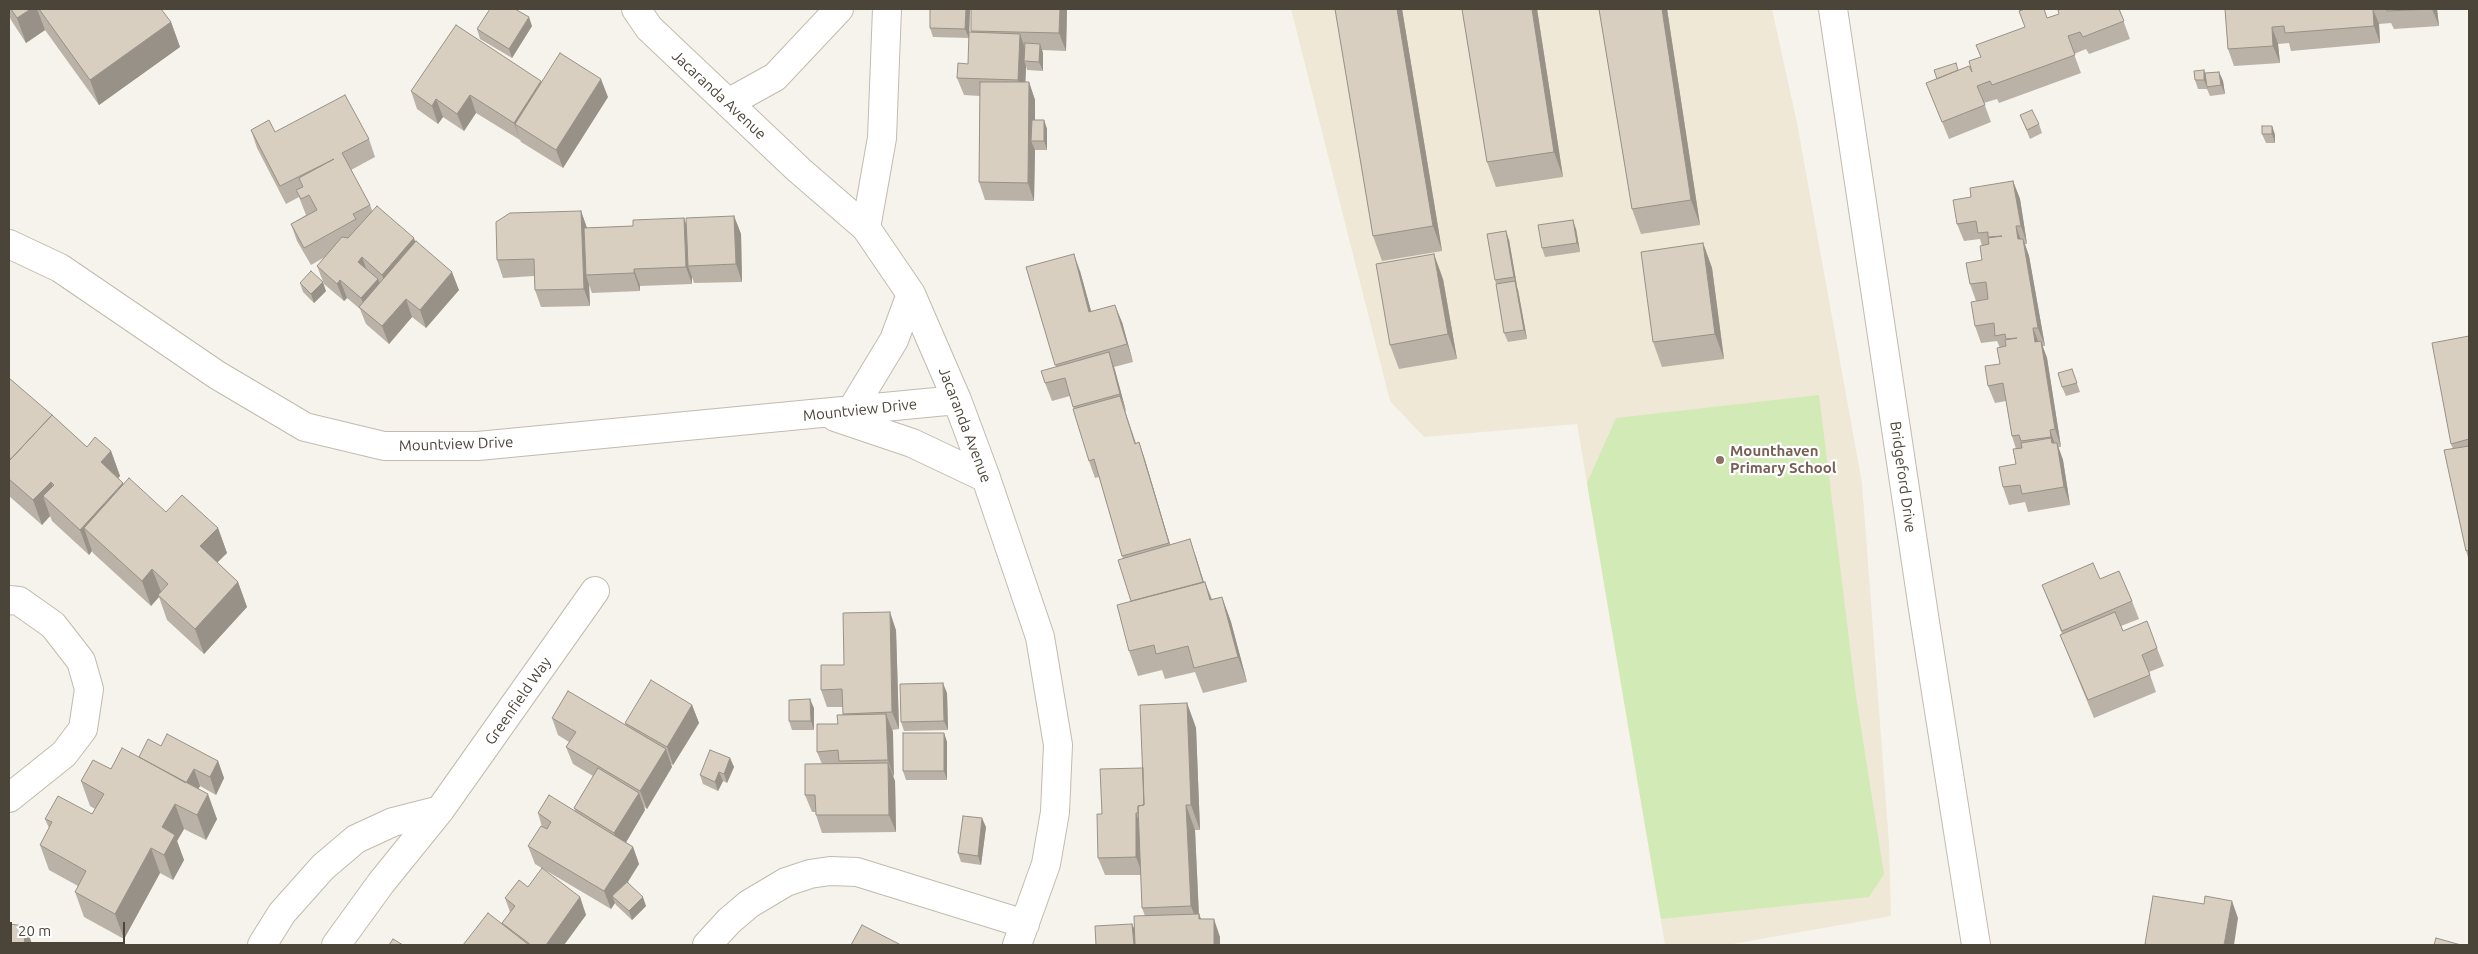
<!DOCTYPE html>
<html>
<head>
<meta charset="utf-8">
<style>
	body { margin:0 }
	#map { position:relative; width:2478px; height:954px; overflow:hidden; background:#f6f3ec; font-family:Ubuntu,sans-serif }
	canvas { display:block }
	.frame { position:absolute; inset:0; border:10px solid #4b4439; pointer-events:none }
	.scale { position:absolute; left:10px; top:922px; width:115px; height:22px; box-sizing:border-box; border:2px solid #4b4439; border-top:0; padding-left:6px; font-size:15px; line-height:18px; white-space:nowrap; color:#4b4439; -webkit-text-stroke:4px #fff; paint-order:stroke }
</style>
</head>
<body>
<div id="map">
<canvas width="2478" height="954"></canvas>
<div class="frame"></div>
<div class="scale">20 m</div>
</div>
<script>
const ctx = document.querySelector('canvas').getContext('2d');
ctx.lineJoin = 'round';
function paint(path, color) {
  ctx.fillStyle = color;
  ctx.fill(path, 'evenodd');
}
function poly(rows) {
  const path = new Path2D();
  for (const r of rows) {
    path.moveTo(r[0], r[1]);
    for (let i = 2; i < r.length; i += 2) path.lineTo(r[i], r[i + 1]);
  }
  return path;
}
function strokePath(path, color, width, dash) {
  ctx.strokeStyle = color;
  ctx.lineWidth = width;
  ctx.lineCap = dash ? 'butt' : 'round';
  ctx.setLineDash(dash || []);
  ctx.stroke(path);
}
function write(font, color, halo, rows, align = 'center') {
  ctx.font = font + ' Ubuntu,sans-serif';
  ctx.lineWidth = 4.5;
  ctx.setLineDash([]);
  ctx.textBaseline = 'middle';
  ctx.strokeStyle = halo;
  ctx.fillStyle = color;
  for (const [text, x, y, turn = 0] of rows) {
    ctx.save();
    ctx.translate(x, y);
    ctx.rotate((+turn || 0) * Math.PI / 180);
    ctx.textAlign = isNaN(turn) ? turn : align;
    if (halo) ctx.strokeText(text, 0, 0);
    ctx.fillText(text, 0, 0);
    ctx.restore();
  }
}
paint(poly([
	[1291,9,1772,9,1797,123,1862,483,1889,843,1891,916,1727,945,1665,945,1577,424,1424,437,1390,401]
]), '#efe8d6');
paint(poly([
	[1819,395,1856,696,1884,874,1869,897,1661,919,1587,483,1616,418]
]), '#d2eab5');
const street = poly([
	[636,9,649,28,799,170,866,228,911,294,957,400,986,478,1040,637,1058,745,1055,812,1046,864,1017,945],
	[1833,9,1925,622,1976,945],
	[728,103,775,77,839,9],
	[866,228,882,138,887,9],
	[9,244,60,268,217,375,305,427,384,446,478,446,957,400],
	[851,411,894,340,911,294],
	[835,417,912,443,986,478],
	[9,600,19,601,53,625,81,661,89,689,83,729,64,754,9,798],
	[262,945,282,913,323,867,356,839,393,822,440,810],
	[336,945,381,883,440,810,595,591],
	[707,945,729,921,749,904,786,882,810,874,830,871,857,872,1025,924]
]);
strokePath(street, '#c2bbae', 30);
strokePath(street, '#fff', 28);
paint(poly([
	[9,9,97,9,98,10,171,22,180,47,99,105,45,30,26,43,11,20,9,15],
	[970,9,969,38,933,37,930,28],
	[971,9,1067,9,1066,51,1042,50,1043,53,1043,71,1027,70,1026,66,1025,82,1029,82,1035,100,1035,120,1044,120,1047,129,1047,150,1035,150,1034,201,985,200,979,182,980,96,964,95,957,78,968,64,971,32],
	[1335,9,1402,9,1442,251,1382,261,1373,236],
	[1462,9,1537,9,1563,177,1496,187,1487,162],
	[1599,9,1667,9,1700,225,1641,234,1632,209],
	[2119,9,2130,39,2089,54,2086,49,2074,54,2081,73,1999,103,1997,99,1984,103,1991,122,1949,139,1926,83,1958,70,1972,72,1980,57,2025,27,2047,18],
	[2225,9,2437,9,2439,26,2394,29,2391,23,2379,24,2380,43,2291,51,2289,43,2278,44,2280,63,2234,66,2228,49],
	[532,26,512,58,480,39,477,29],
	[2204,70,2205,74,2219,72,2223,81,2225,94,2210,96,2207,89,2198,89,2195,80],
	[541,83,608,97,563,168,521,142,520,140,476,113,464,131,443,117,438,124,417,109,411,91],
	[2020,115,2039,124,2042,133,2030,139],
	[2272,126,2275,135,2275,143,2266,143,2262,134],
	[251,130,369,139,375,157,351,170,370,205,372,210,415,242,459,290,426,328,412,317,389,344,366,324,360,309,347,298,344,301,324,284,317,266,325,257,311,265,297,241,291,224,306,215,299,197,286,204,257,148],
	[2013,181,2020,199,2027,244,2025,244,2029,256,2045,346,2042,346,2047,358,2061,447,2058,447,2063,460,2070,505,2028,512,2025,502,2009,505,2003,487,2016,464,2016,449,2012,436,2006,401,1995,403,1988,386,2000,364,2000,348,1997,341,1981,343,1975,326,1976,301,1970,284,1982,260,1982,246,1980,239,1964,241,1957,224,1971,197],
	[581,211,587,228,633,226,684,218,686,225,734,216,741,234,742,282,694,283,692,277,692,284,640,286,640,291,592,293,589,285,590,306,541,307,535,290,534,276,503,278,497,260],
	[1576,229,1580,252,1545,257,1542,248],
	[1509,240,1517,286,1518,290,1527,339,1508,342,1504,333,1496,284,1495,280],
	[1703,243,1712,268,1724,359,1662,367,1653,342],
	[1026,267,1080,271,1091,311,1122,322,1133,362,1114,367,1126,411,1125,411,1136,443,1139,442,1145,460,1170,545,1196,557,1204,582,1205,582,1212,599,1222,597,1231,622,1247,682,1203,693,1195,672,1165,679,1162,670,1138,676,1129,651,1131,601,1123,559,1099,477,1095,478,1089,461,1070,396,1052,401,1045,383,1056,367],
	[1443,279,1457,359,1399,369,1390,345],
	[300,283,326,291,314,303,303,292],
	[2469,336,2469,561,2466,551,2453,449,2451,444],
	[2072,369,2080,392,2066,396,2062,387],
	[9,378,87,447,111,451,120,476,118,478,124,484,166,512,218,528,227,553,217,562,238,582,247,607,204,654,167,620,159,597,151,606,93,553,92,551,89,555,52,521,50,516,42,525,9,496],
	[2100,579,2132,601,2139,619,2121,626,2123,631,2157,648,2164,666,2149,672,2156,692,2094,718,2067,652,2060,635,2062,634,2042,585],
	[896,630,899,729,892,730,893,732,893,777,895,781,896,832,822,833,816,815,816,812,812,812,805,795,822,764,817,752,843,715,843,707,827,707,821,690],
	[947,693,948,730,904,731,901,722],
	[1187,703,1196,728,1200,830,1195,830,1199,914,1201,919,1220,937,1096,945,1132,924,1135,930,1145,916,1142,908,1141,875,1105,875,1098,858,1102,814,1143,768],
	[692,705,699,723,673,765,671,764,672,767,647,809,644,807,645,810,626,842,633,847,639,864,628,882,646,906,632,920,616,905,615,903,611,909,535,864,528,846,542,827,538,813,575,811,574,808,593,776,573,764,566,747,569,742,558,735,552,718,626,726,625,723],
	[814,708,814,730,792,730,789,721],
	[944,733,947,742,947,780,906,780,903,771],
	[161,746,218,761,224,778,216,795,200,786,198,789,217,819,206,840,184,829,177,841,184,860,173,880,160,873,124,939,84,917,75,892,78,886,49,870,40,845,49,828,45,819,92,814,95,809,90,806,81,781,139,757],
	[730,758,734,767,727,783,723,781,718,791,703,784,700,775],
	[986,827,981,865,961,862,958,853],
	[528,887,580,897,586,915,564,945,463,945,502,925,502,923,510,912,505,898]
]), '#bab2a6');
paint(poly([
	[31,9,37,9,45,30,26,43,17,18],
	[966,9,970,9,969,38,965,29],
	[1060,9,1067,9,1066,51,1059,33],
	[1397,9,1402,9,1442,251,1433,226],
	[1532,9,1537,9,1563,177,1554,152],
	[1662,9,1667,9,1700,225,1691,200],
	[2373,9,2379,24,2380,43,2374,26],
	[2432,9,2437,9,2439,26],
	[529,17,532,26,512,58,509,49],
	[171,22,180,47,99,105,90,80],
	[2272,27,2278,44,2280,63,2273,46],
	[1020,34,1026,51,1024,61,1026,66,1025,97,1018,80],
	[1040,44,1043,53,1043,71,1039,62],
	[2204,70,2207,79,2208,89,2204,80],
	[2219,72,2223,81,2225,94,2221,85],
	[601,79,608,97,563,168,556,150],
	[541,81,547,99,515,124,520,140,514,123],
	[1029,82,1035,100,1035,141,1031,141,1035,150,1034,201,1028,183],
	[470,95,476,113,464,131,457,114],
	[436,99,443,117,438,124,432,106],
	[1044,120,1047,129,1047,150,1044,141],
	[2272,126,2275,135,2275,143,2272,134],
	[2013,181,2020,199,2027,244,2021,226],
	[581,211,587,228,586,275,589,285,590,306,584,289],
	[734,216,741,234,742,282,736,264],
	[684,218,690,235,688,266,692,277,692,284,686,267],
	[1573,220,1576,229,1580,252,1577,243],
	[2016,226,2022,244,2018,239],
	[1506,231,1509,240,1517,286,1514,277],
	[414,238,420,256,389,292,382,275],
	[2023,239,2029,256,2045,346,2038,328],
	[1703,243,1712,268,1724,359,1715,334],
	[1074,254,1080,271,1096,329,1089,312],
	[1434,254,1443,279,1457,359,1448,334],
	[362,257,368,274,358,262],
	[634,269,640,286,640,291,634,273],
	[452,272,459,290,426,328,420,310],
	[378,279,385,296,367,313,361,298],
	[340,280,347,298,344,301,337,284],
	[1515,281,1518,290,1527,339,1524,330],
	[323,282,326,291,314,303,311,294],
	[406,299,412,317,389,344,382,326],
	[1115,305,1122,322,1133,362,1127,344],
	[2033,328,2040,346,2035,342],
	[2041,341,2047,358,2061,447,2055,429],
	[1109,352,1115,370,1126,411,1120,394],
	[1120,396,1126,414,1141,461,1135,444],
	[2050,430,2056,447,2052,443],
	[1139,442,1145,460,1175,561,1169,543],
	[2057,443,2063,460,2070,505,2064,487],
	[111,451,120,476,110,487,101,462],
	[51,482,60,507,43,496,50,516,42,525,33,500],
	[123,483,133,508,84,528,92,551,89,555,80,530],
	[218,528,227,553,209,571,200,546],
	[1190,539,1196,557,1210,603,1204,585],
	[152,569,162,594,158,595,159,597,151,606,142,581],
	[238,582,247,607,204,654,195,629],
	[1205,582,1214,607,1210,600],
	[1222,597,1231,622,1247,682,1238,657],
	[890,612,896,630,899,729,892,712],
	[943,683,947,693,948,730,944,721],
	[810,699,814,708,814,730,811,721],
	[1187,703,1196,728,1200,830,1191,805],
	[692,705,699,723,673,765,667,747],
	[886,714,893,732,894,777,888,760],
	[944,733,947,742,947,780,944,771],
	[666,749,672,767,647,809,640,791],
	[730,758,734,767,727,783,724,774],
	[218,761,224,778,216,795,210,777],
	[888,763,895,781,896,832,889,815],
	[194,769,200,786,191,803,185,785],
	[719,772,723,781,718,791,715,782],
	[639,793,645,810,621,851,614,833],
	[208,794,217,819,206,840,197,815],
	[175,804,184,829,177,841,184,860,173,880,164,855,162,827],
	[1186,805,1195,830,1199,919,1199,914,1206,932,1200,931,1191,906],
	[1136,813,1142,831,1143,875,1136,857],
	[982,818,986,827,981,865,978,856],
	[633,847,639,864,616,900,612,896,615,903,611,909,604,891],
	[151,848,160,873,124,939,115,914],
	[580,897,586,915,564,945,546,945],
	[643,897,646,906,632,920,629,911],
	[2232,901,2238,918,2234,945,2224,945],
	[1214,919,1220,937,1220,945,1214,945],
	[1132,924,1136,933,1136,945,1134,945],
	[26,926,32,944,32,945,24,945]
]), '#979187');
const building = poly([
	[11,9,31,9,17,18,11,9],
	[39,9,97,9,98,10,99,9,161,9,171,22,90,80,39,9],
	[490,9,515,9,529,17,509,49,477,29,490,9],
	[930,9,966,9,965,29,930,28,930,9],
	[971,9,1060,9,1059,33,971,31,971,9],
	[1335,9,1397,9,1433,226,1373,236,1335,9],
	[1462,9,1532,9,1554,152,1487,162,1462,9],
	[1599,9,1662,9,1691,200,1632,209,1599,9],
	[2025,9,2044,9,2047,18,2059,14,2058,10,2062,9,2119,9,2124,21,2083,37,2080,32,2068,36,2075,55,1992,85,1990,81,1977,86,1985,105,1942,122,1926,83,1969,66,1972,72,1969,61,1981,57,1976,45,2025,27,2019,11,2025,9],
	[2225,9,2373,9,2374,26,2285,33,2284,26,2272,27,2273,46,2228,49,2225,9],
	[2387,9,2432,9,2387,11,2387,9],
	[456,25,541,81,514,123,470,95,457,114,436,99,432,106,411,91,456,25],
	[969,32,1020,34,1018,80,957,78,958,63,968,64,969,32],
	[1025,43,1040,44,1039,62,1024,61,1025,43],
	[560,53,601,79,556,150,515,124,560,53],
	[1956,63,1958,70,1937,79,1934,70,1956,63],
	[2204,70,2204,80,2195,80,2194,71,2204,70],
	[2219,72,2221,85,2207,87,2205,73,2219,72],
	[980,82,1029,82,1028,183,979,182,980,82],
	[345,95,369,139,342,153,370,205,353,214,356,219,304,248,291,224,317,210,309,195,301,199,296,190,303,187,299,178,334,159,280,186,251,130,269,120,275,132,345,95],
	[2032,110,2039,124,2027,130,2020,115,2032,110],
	[1032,120,1044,120,1044,141,1031,141,1032,120],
	[2262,126,2272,126,2272,134,2262,134,2262,126],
	[2013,181,2021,226,2016,226,2017,233,2018,239,2023,239,2038,328,2033,328,2035,342,2041,341,2055,429,2050,430,2051,437,2021,441,2019,435,2012,436,2003,383,1988,386,1985,366,2000,364,1997,348,2006,346,2005,340,2017,338,2006,339,2005,334,1995,336,1994,323,1975,326,1971,302,1988,299,1987,290,1986,282,1970,284,1966,263,1982,260,1980,246,1989,244,1988,238,2002,236,1988,237,1988,232,1978,233,1976,221,1957,224,1953,200,1971,197,1970,188,2013,181],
	[377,206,414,238,382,275,362,257,358,262,378,279,361,298,340,280,337,284,317,266,342,237,348,238,377,206],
	[581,211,584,289,535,290,534,259,497,260,496,222,510,213,581,211],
	[734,216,736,264,688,266,686,218,734,216],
	[684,218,686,267,634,269,634,273,586,275,584,228,633,226,633,220,684,218],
	[1573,220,1577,243,1542,248,1538,225,1573,220],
	[1506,231,1514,277,1495,280,1487,234,1506,231],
	[416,241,452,272,420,310,406,299,382,326,359,307,416,241],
	[1703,243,1715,334,1653,342,1641,252,1703,243],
	[1074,254,1089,312,1115,305,1127,344,1055,365,1026,267,1074,254],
	[1434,254,1448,334,1390,345,1376,264,1434,254],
	[311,271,323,282,311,294,300,283,311,271],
	[1515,281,1524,330,1504,333,1496,284,1515,281],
	[2469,336,2469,439,2451,444,2432,343,2469,336],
	[1109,352,1120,394,1073,407,1065,378,1045,383,1041,371,1109,352],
	[2072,369,2077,383,2062,387,2058,373,2072,369],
	[9,378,52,415,11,459,9,458,9,378],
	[1120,396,1135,444,1139,442,1169,543,1122,556,1094,459,1089,461,1073,409,1120,396],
	[52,415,87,447,95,437,111,451,101,462,123,483,80,530,43,496,54,485,51,482,33,500,9,479,9,461,52,415],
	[2051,438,2052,443,2057,443,2064,487,2022,494,2020,485,2003,487,1999,467,2016,464,2013,449,2022,448,2021,443,2051,438],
	[2469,446,2469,550,2466,551,2444,450,2469,446],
	[129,478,166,512,182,495,218,528,200,546,238,582,195,629,158,595,168,584,152,569,142,581,84,528,129,478],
	[1190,539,1203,582,1131,601,1118,560,1190,539],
	[2093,563,2100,579,2119,571,2132,601,2062,631,2042,585,2093,563],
	[1205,582,1210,600,1222,597,1238,657,1194,668,1188,646,1156,654,1154,645,1129,651,1117,605,1205,582],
	[890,612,892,712,843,714,842,689,821,690,821,665,844,665,843,613,890,612],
	[2115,612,2123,631,2147,621,2157,648,2142,655,2150,675,2088,700,2060,635,2115,612],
	[651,680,692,705,667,747,625,723,651,680],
	[943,683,944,721,901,722,900,684,943,683],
	[568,691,666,749,640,791,566,747,576,732,552,718,568,691],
	[810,699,811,721,789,721,789,700,810,699],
	[1187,703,1191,805,1186,805,1191,906,1142,908,1138,806,1144,805,1140,705,1187,703],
	[886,714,888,760,839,761,838,750,817,752,817,724,838,724,837,715,886,714],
	[903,733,944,733,944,771,903,771,903,733],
	[167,734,218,761,210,777,194,769,186,783,139,757,148,739,161,746,167,734],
	[122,748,208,794,197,815,175,804,162,827,175,835,164,855,151,848,115,914,75,892,86,871,40,845,52,822,45,819,58,796,92,814,104,794,81,781,93,760,111,769,122,748],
	[710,750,730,758,724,774,719,772,715,782,700,775,710,750],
	[888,763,889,815,816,815,815,795,805,795,805,764,888,763],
	[598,768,639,793,614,833,574,808,598,768],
	[1143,768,1144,805,1138,806,1138,813,1136,813,1136,857,1098,858,1097,814,1102,814,1100,769,1143,768],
	[549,795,633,847,604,891,528,846,541,826,547,829,551,822,538,813,549,795],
	[963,816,982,818,978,856,958,853,963,816],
	[542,868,580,897,546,945,531,945,502,923,515,906,505,898,519,880,528,887,542,868],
	[627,882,643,897,629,911,612,896,627,882],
	[2153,896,2204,904,2205,896,2232,901,2224,945,2150,945,2145,944,2153,896],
	[488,913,529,945,463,945,488,913],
	[1199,914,1199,919,1214,919,1214,945,1135,945,1134,916,1199,914],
	[9,924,26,926,24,945,9,945,9,924],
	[1132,924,1134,945,1096,945,1095,926,1132,924],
	[862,925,901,945,851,945,862,925],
	[2436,938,2461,945,2434,945,2436,938],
	[393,939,403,945,389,945,393,939]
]);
paint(building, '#d8cfc1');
strokePath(building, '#979187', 1);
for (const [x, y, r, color] of [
	[1720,460,5,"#8d6e63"]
]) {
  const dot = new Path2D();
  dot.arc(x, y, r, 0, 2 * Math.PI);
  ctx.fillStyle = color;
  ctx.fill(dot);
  strokePath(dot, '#fff', 2);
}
write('15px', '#4b4439', '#fff', [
	["Jacaranda Avenue",719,95,43],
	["Mountview Drive",860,410,-6],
	["Jacaranda Avenue",965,425,69],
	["Mountview Drive",456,444,-2],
	["Bridgeford Drive",1903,477,82],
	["Greenfield Way",518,701,-55]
]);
write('bold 15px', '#785e54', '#fff', [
	["Mounthaven",1730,451],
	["Primary School",1730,468]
], 'left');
</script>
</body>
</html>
